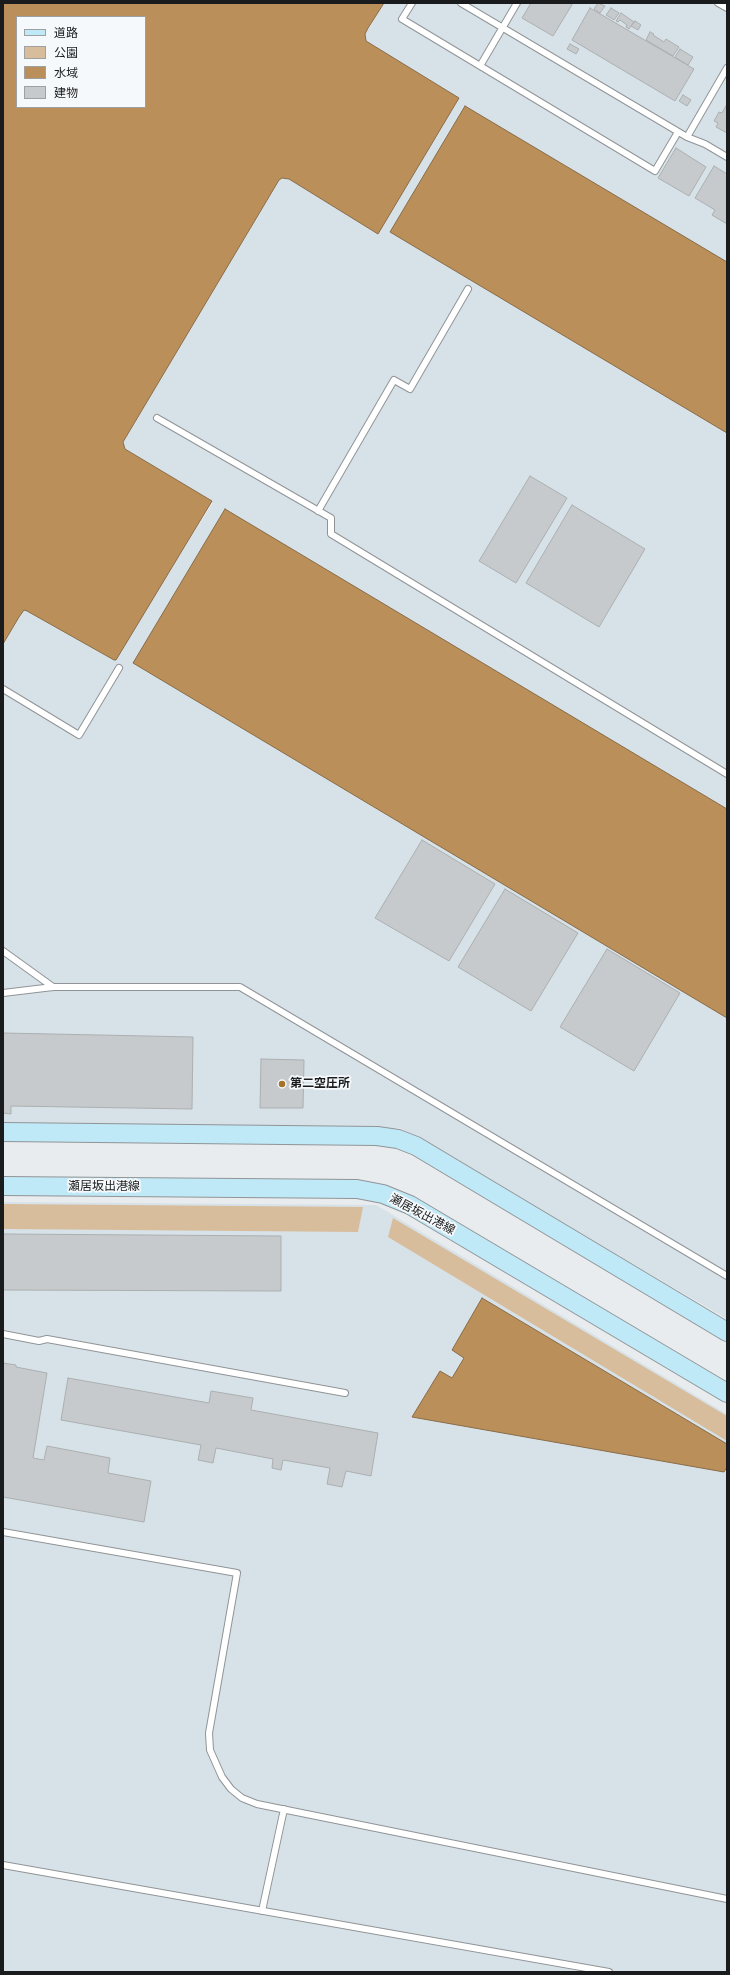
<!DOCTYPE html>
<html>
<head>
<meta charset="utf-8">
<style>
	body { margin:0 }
	#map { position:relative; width:730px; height:1975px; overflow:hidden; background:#e8ecee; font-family:Poppins,"Noto Sans JP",sans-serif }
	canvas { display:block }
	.frame { position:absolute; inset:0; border:4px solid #1a1b1c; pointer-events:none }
	.legend { position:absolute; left:16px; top:16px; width:130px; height:92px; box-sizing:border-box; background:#f6f9fb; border:1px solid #9ea0a2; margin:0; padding:5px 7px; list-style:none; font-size:12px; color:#1a1b1c }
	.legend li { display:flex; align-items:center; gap:8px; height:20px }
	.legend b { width:20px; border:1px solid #9ea0a2 }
</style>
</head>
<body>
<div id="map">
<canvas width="730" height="1975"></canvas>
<div class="frame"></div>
<ul class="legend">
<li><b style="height:5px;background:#c0e9f8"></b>道路</li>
<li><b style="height:11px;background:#d8bd9d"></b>公園</li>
<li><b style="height:11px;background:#ba8f59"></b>水域</li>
<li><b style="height:11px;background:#c7cacc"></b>建物</li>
</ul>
</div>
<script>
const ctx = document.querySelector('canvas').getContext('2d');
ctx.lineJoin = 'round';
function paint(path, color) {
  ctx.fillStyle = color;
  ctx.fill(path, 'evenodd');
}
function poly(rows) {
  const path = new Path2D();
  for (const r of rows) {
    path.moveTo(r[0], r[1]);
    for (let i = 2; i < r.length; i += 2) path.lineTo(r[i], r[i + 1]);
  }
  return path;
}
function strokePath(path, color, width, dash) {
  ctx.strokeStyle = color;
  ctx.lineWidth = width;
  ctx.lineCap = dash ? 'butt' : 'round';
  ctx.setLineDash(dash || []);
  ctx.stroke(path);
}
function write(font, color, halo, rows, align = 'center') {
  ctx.font = font + ' Poppins,"Noto Sans JP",sans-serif';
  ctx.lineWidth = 3.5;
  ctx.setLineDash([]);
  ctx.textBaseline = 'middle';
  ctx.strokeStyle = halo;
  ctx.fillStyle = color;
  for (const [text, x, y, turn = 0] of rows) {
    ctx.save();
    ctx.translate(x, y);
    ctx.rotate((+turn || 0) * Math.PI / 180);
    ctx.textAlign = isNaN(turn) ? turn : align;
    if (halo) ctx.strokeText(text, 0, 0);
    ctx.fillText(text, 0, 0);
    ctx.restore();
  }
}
paint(poly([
	[384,3,727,3,727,1319,400,1128,3,1124,3,644,19,617,24,610,27,611,113,660,212,504,210,499,125,449,123,442,279,180,282,178,289,179,378,233,459,98,366,41,365,34,368,28],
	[3,1202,376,1205,727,1414,727,1972,3,1972]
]), '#d7e2e8');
paint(poly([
	[3,1204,363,1207,358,1232,3,1229],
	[393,1218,727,1416,727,1441,388,1237]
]), '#d8bd9d');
const water = poly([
	[3,3,384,3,368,28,365,34,366,41,459,98,378,234,289,179,282,178,279,180,123,442,125,449,130,452,212,501,116,660,114,660,27,611,24,610,19,617,3,644,3,3],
	[17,17,145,17,145,107,17,107,17,17],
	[465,106,727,262,727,433,390,232,465,106],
	[225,509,727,809,727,1018,133,663,225,509],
	[482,1298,727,1444,727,1467,724,1472,412,1417,440,1371,452,1378,464,1358,452,1350,482,1298]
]);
paint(water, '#ba8f59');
strokePath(water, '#8a6c47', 1);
const building = poly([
	[531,3,573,3,553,36,522,18,531,3],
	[598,3,605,6,600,13,594,9,598,3],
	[590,8,694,69,675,101,572,40,590,8],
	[611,8,619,13,614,20,606,15,611,8],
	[621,13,634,22,629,29,626,27,627,25,620,20,618,22,616,21,621,13],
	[635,21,641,25,638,30,631,26,635,21],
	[650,32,654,34,653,35,664,42,666,39,679,47,673,56,646,40,650,32],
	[570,44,579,49,576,54,567,49,570,44],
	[680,49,693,57,688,65,675,57,680,49],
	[683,95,691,100,687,106,679,101,683,95],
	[727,104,727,133,716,127,718,123,714,121,719,112,722,113,727,104],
	[676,148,706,167,689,196,658,178,676,148],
	[714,166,727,174,727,224,712,215,715,210,695,198,714,166],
	[530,476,567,498,516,583,479,561,530,476],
	[572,505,645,549,599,627,526,583,572,505],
	[422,840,495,884,449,961,375,918,422,840],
	[505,889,578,933,531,1011,458,967,505,889],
	[607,949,680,993,634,1071,560,1027,607,949],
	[3,1033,193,1037,192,1109,11,1106,11,1114,3,1113,3,1033],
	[261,1059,304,1060,303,1108,260,1108,261,1059],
	[3,1234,281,1236,281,1291,3,1290,3,1234],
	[3,1363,16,1365,16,1367,47,1373,33,1458,44,1460,47,1446,110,1458,108,1473,151,1481,144,1522,3,1497,3,1363],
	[68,1378,209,1403,211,1391,253,1398,251,1410,378,1433,371,1476,346,1471,342,1487,327,1484,330,1468,283,1460,281,1470,272,1468,273,1459,216,1448,213,1463,198,1460,201,1445,61,1420,68,1378]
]);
paint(building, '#c7cacc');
strokePath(building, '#acb0b1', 1);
const service = poly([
	[412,3,402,19,655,171,678,132],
	[461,3,687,137,705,144,727,157],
	[718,3,727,8],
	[480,66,517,3],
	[687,137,727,68],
	[157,418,331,518,331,534,727,774],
	[318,511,394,380,410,389,468,289],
	[3,689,79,735,119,668],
	[3,951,53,987],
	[3,993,53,987,240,987,727,1276],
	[3,1334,39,1341,47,1339,345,1393],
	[3,1532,237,1573,209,1733,210,1750,222,1777,231,1789,242,1798,257,1804,727,1899],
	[3,1865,609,1972],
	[262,1911,284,1809]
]);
const secondary = poly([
	[3,1132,377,1136,398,1139,416,1146,727,1332],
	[3,1186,357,1189,383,1194,410,1205,727,1393]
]);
strokePath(service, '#919496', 8);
strokePath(secondary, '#919496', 20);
strokePath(service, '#fff', 6);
strokePath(secondary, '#c0e9f8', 18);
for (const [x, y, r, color] of [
	[282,1084,4,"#a5722a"]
]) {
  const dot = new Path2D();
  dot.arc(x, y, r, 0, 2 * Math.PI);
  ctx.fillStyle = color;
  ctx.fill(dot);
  strokePath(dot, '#f6f9fb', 1.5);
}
write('bold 12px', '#1a1b1c', '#f6f9fb', [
	["第二空圧所",290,1084]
], 'left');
write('12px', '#1a1b1c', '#f6f9fb', [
	["瀬居坂出港線",104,1187],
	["瀬居坂出港線",422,1215,28]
]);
</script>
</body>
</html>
